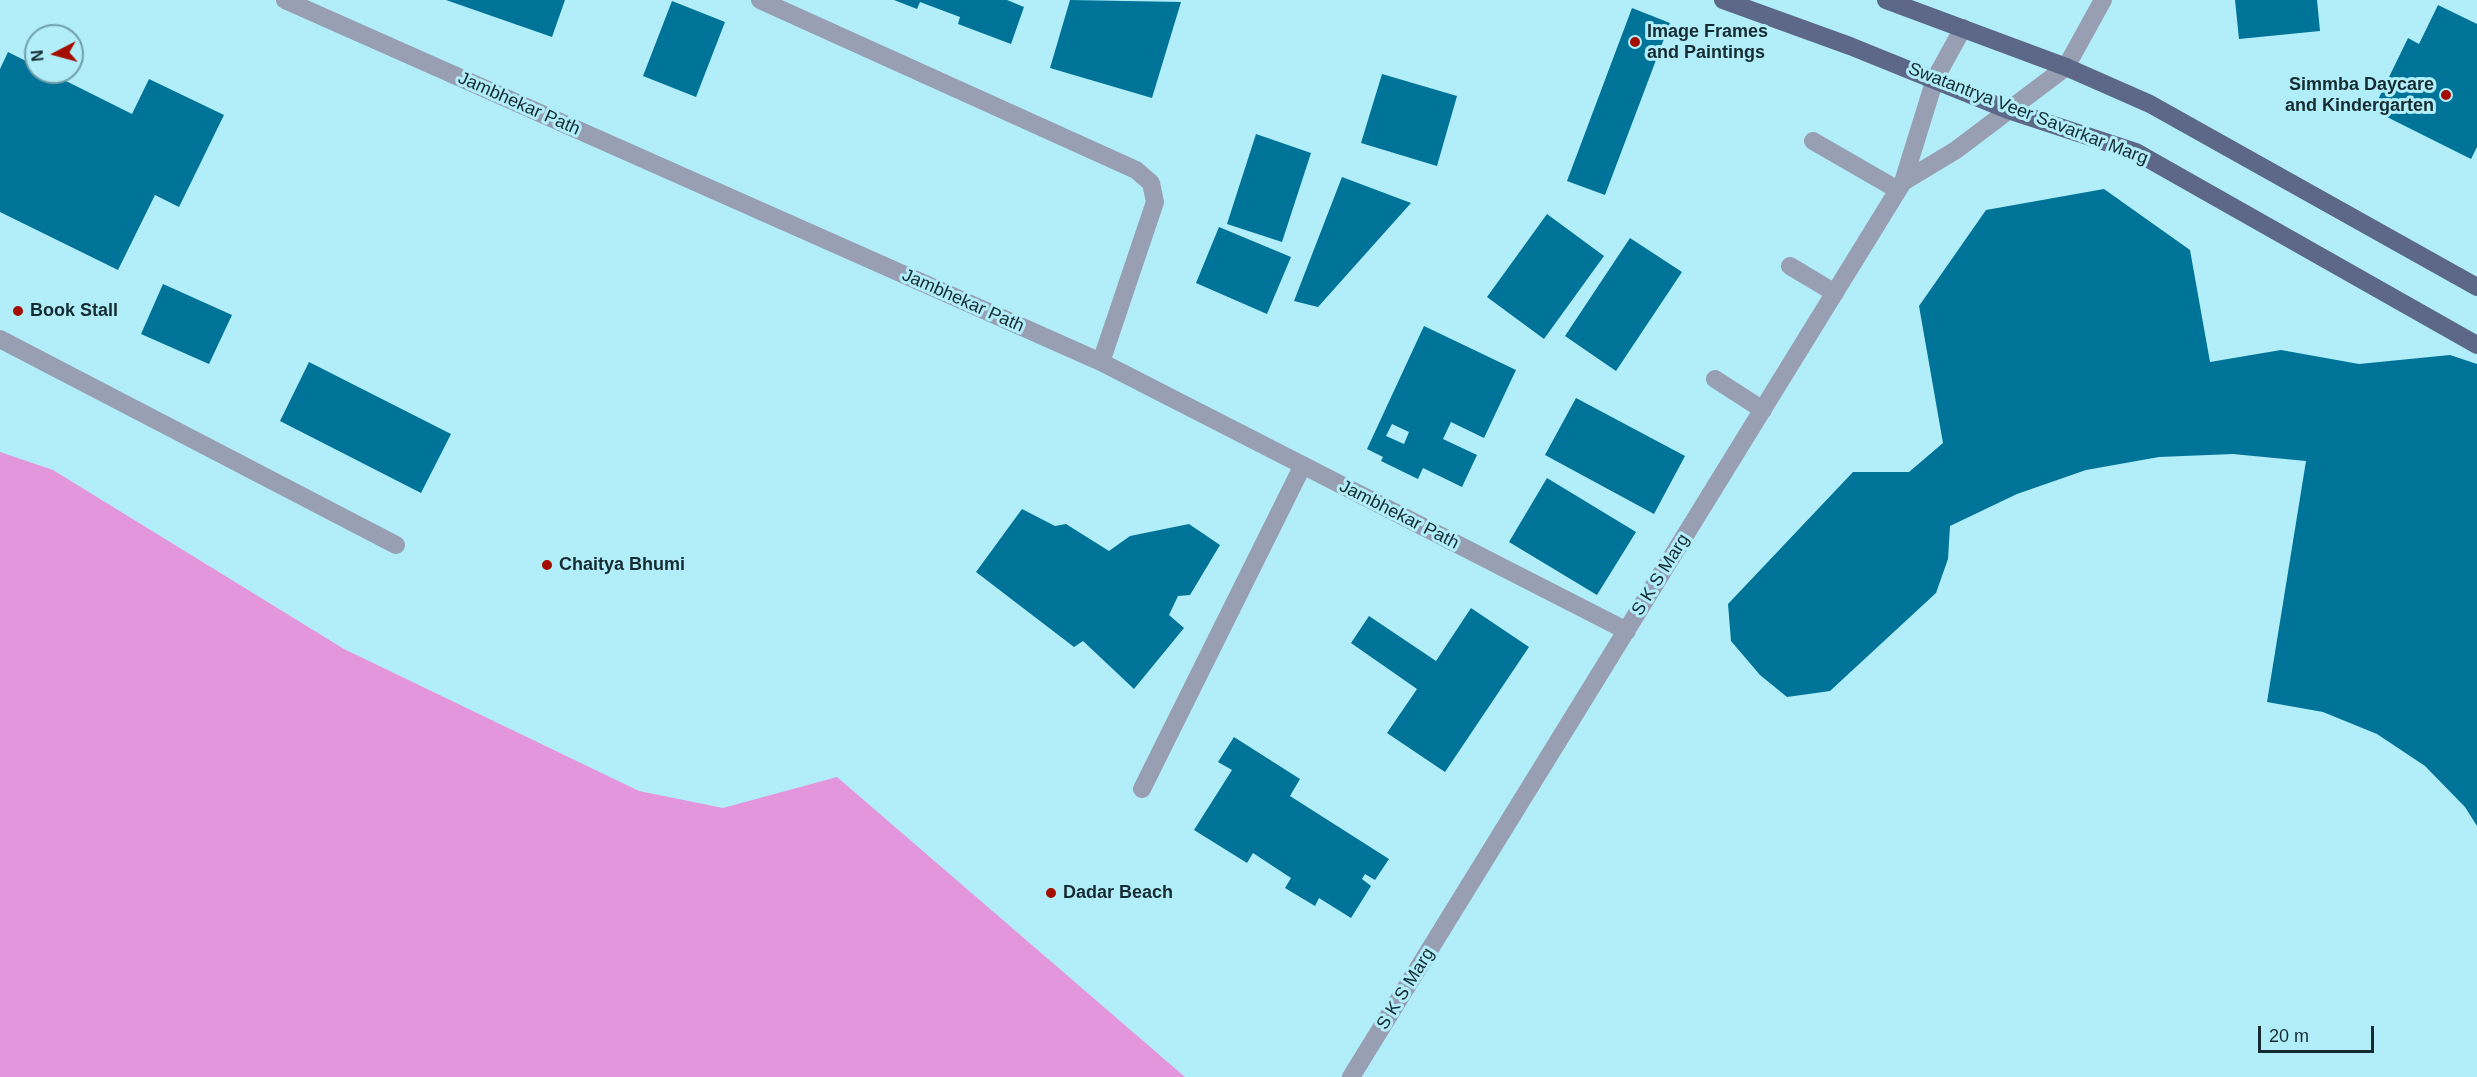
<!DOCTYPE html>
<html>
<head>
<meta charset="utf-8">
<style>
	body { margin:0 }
	#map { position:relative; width:2477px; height:1077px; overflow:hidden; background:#b1eef9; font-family:Arial,sans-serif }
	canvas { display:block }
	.north { position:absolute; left:24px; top:24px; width:60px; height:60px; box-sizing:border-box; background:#b1eef9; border:2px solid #72a0a9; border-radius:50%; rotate:264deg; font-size:16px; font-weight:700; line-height:24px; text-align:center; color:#142c31 }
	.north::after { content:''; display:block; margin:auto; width:21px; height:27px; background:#a30e00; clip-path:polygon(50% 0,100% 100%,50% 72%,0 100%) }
	.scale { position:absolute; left:2258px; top:1026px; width:116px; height:27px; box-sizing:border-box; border:3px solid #142c31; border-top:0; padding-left:8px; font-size:18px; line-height:21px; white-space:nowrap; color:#142c31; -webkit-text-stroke:4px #b1eef9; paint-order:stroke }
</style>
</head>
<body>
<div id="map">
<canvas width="2477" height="1077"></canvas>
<div class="north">N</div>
<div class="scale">20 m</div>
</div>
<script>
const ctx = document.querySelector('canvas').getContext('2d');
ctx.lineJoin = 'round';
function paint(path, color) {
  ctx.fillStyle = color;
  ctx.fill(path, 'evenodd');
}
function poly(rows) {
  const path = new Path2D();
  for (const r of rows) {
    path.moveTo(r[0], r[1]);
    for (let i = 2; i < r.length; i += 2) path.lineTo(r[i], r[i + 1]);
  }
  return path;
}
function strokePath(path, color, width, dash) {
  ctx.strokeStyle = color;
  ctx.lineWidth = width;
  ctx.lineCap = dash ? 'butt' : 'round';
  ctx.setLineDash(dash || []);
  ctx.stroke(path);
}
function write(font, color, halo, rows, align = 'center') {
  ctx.font = font + ' Arial,sans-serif';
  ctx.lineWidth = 6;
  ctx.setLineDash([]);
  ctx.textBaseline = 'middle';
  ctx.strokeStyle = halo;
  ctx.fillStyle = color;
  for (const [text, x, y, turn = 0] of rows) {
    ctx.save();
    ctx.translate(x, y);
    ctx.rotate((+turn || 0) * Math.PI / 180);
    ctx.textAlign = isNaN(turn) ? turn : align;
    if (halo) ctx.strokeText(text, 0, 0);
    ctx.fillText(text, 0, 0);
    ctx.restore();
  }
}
paint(poly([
	[0,452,53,470,344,649,639,791,723,808,837,777,1185,1077,0,1077]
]), '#e496dc');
paint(poly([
	[446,0,565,0,552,37],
	[894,0,1007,0,1024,7,1011,44,958,24,960,17,920,2,917,9],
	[1070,0,1181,2,1152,98,1050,68],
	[2235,0,2317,0,2320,31,2239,39],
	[672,1,725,22,696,97,643,76],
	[2438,5,2477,24,2477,147,2471,159,2373,110,2408,38,2419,44],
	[1632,8,1670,23,1605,195,1567,181],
	[8,52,36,66,36,72,48,72,132,114,149,79,224,115,179,207,155,195,118,270,0,212,0,69],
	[1382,74,1457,96,1437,166,1361,143],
	[1256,134,1311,153,1282,242,1227,224],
	[1342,177,1411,203,1318,307,1294,301],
	[2104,189,2190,250,2210,362,2281,350,2359,364,2450,355,2477,364,2477,826,2465,807,2425,766,2377,734,2323,712,2267,702,2306,461,2233,454,2159,457,2086,470,2017,494,1950,526,1948,559,1936,593,1830,691,1787,697,1760,675,1731,641,1728,604,1853,472,1909,472,1943,443,1919,306,1986,210],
	[1547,214,1604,256,1544,339,1487,297],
	[1219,227,1291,257,1267,314,1196,283],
	[1630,238,1682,272,1616,371,1565,336],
	[163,284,232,315,209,364,141,334],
	[1424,326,1516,370,1484,438,1451,422,1443,439,1477,455,1462,487,1423,468,1418,479,1381,461,1383,457,1367,449],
	[1392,424,1409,432,1404,444,1386,436],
	[309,362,451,434,421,493,280,421],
	[1576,398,1685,456,1654,514,1545,455],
	[1547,478,1636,532,1597,595,1509,542],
	[1022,509,1055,526,1066,524,1109,551,1130,536,1189,524,1220,545,1190,595,1178,596,1169,615,1184,628,1134,689,1083,641,1074,647,976,572],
	[1471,608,1529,647,1445,772,1387,733,1417,689,1351,643,1369,616,1436,661],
	[1234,737,1300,779,1290,796,1389,859,1375,880,1365,874,1362,879,1371,886,1351,918,1319,898,1315,906,1285,888,1291,878,1253,853,1247,863,1194,830,1232,770,1218,762]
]), '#007399');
strokePath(poly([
	[285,0,1101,362,1627,631],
	[760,0,1136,170,1151,183,1155,202,1101,362],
	[1813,141,1898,190],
	[1903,182,1935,79,1963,28],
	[1790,266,1835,293],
	[0,339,396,545],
	[1715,379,1763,410],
	[1142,789,1303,465],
	[1351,1077,1903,182,1956,150,2066,67,2103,0]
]), '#999fb2', 18);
strokePath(poly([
	[1723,0,1850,46,2008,110,2136,152,2477,345],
	[1886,0,2066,67,2150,104,2477,287]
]), '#5d6889', 18);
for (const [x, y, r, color] of [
	[1635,42,6,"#a30e00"],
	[2446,95,6,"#a30e00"],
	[18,311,6,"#a30e00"],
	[547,565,6,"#a30e00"],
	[1051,893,6,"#a30e00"]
]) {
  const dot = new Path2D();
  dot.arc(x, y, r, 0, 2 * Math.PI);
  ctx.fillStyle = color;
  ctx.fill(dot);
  strokePath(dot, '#b1eef9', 2);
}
write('bold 18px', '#142c31', '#b1eef9', [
	["Image Frames",1647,32],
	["and Paintings",1647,53],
	["Simmba Daycare",2434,85,"right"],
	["and Kindergarten",2434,106,"right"],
	["Book Stall",30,311],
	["Chaitya Bhumi",559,565],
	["Dadar Beach",1063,893]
], 'left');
write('18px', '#142c31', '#b1eef9', [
	["Jambhekar Path",519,104,24],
	["Swatantrya Veer Savarkar Marg",2028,114,21],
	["Jambhekar Path",963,301,24],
	["Jambhekar Path",1399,515,27],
	["S K S Marg",1661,575,-58],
	["S K S Marg",1406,989,-58]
]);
</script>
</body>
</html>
